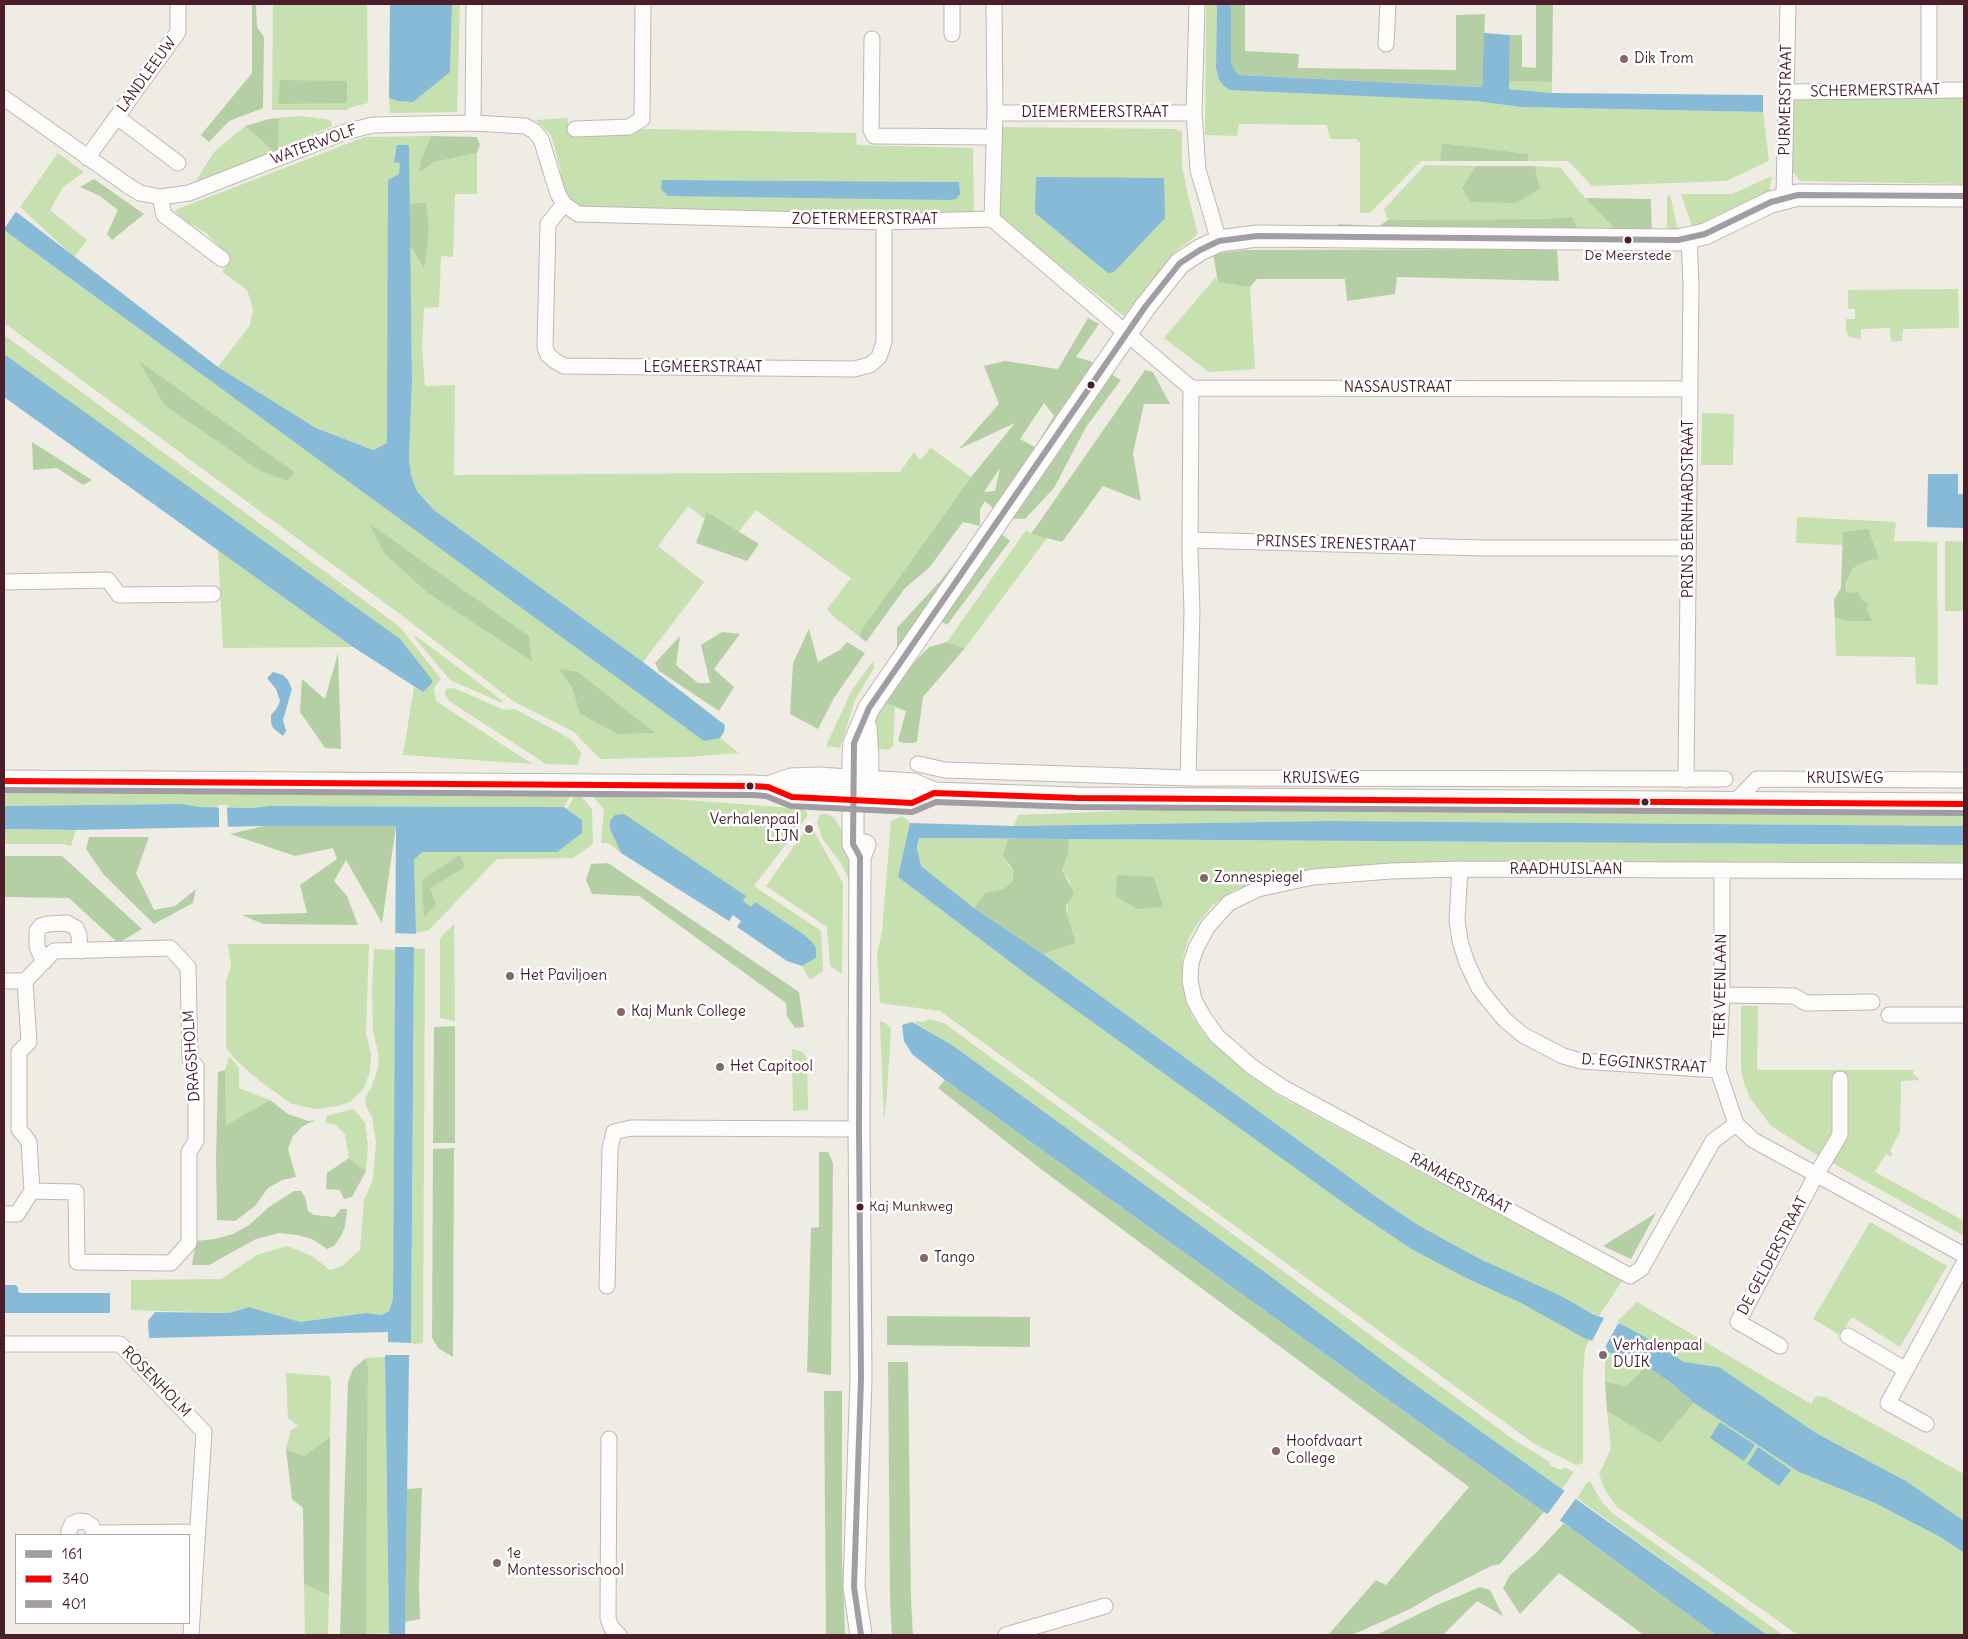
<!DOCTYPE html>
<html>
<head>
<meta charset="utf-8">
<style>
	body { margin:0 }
	#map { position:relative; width:1968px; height:1639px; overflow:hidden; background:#efece3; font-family:Delius,sans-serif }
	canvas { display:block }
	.frame { position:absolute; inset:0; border:5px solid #4a1f2b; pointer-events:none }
	.legend { position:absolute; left:15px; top:1534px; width:175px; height:90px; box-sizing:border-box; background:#fff; border:1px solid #b7a5aa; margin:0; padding:6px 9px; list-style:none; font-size:15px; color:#4a1f2b }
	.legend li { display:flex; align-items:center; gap:10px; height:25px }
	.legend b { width:25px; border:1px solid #b7a5aa }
</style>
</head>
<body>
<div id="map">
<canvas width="1968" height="1639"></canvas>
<div class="frame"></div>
<ul class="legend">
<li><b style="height:6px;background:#a09ea4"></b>161</li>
<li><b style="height:6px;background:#f00"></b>340</li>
<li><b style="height:6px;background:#a09ea4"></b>401</li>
</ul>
</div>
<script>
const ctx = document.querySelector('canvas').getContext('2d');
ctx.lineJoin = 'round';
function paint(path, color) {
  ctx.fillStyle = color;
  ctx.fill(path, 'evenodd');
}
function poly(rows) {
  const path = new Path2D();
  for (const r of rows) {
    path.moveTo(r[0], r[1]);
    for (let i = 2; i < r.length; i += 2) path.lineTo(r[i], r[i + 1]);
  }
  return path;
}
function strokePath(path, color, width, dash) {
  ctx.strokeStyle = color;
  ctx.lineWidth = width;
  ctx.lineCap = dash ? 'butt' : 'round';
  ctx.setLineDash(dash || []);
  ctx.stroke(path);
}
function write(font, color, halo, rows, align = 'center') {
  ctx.font = font + ' Delius,sans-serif';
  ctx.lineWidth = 5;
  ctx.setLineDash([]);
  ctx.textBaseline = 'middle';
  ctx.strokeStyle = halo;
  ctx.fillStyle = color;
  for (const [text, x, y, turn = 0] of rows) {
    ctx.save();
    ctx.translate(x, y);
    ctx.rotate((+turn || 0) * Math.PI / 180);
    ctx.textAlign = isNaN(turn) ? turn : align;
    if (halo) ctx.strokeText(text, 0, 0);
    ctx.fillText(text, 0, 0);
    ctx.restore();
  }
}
paint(poly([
	[273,4,367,4,368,103,348,108,347,110,272,110],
	[452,4,460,4,457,112,390,113,389,98,407,102,450,72],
	[1206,4,1217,4,1216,68,1219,80,1476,101,1521,107,1763,112,1769,161,1726,181,1592,186,1568,161,1528,161,1529,154,1442,143,1440,161,1421,161,1370,213,1360,213,1360,143,1356,139,1331,139,1329,136,1327,125,1239,124,1237,136,1205,135],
	[1509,81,1552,82,1552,93,1509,89],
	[1793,97,1964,98,1964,184,1800,181,1791,169],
	[300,116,331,120,332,126,278,149,279,118],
	[568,118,568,133,651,129,856,133,857,145,973,148,974,214,746,212,578,207,569,201,563,190,560,168,551,135,536,120],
	[662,180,958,182,960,186],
	[245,126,273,151,192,187,214,152],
	[1000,127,1174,129,1182,132,1182,166,1189,200,1198,234,1175,252,1124,316,1041,251,1000,215,998,205],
	[431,136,421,160,420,173,435,162,477,153,477,194,455,194,453,257,441,256,439,307,424,308,422,348,425,386,455,385,454,475,900,472,914,452,920,460,931,448,971,477,862,629,859,636,836,619,827,609,851,578,756,510,732,540,688,506,658,546,704,582,643,662,434,510,417,491,411,475,409,459,412,381,410,245,423,268,426,202,409,204,409,145,395,162,400,163,389,368,387,443,373,450,316,428,218,367,250,325,253,310,250,299,247,290,222,272,231,259,206,233,180,218,175,210,365,137],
	[58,153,84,172,63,187,50,210,87,240,74,257,20,207],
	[1425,165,1476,166,1462,188,1540,189,1535,166,1561,168,1585,198,1620,234,1581,234,1572,217,1543,219,1388,220,1384,209],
	[1772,176,1769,193,1693,229,1681,194,1732,194],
	[1670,194,1678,231,1667,228,1667,197],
	[4,230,704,740,720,738,739,753,687,757,600,759,574,732,513,701,400,614,4,323],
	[140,362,260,471,164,405],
	[371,525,529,636,532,660],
	[559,669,617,734,580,714,572,688],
	[1216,277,1218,282,1250,287,1255,369,1209,372,1164,338],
	[1958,289,1959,328,1903,329,1902,341,1891,342,1890,328,1861,329,1861,339,1849,337,1846,330,1846,319,1855,319,1855,309,1848,309,1848,290],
	[4,335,400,627,441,679,434,688,436,701,532,764,403,755,414,687,423,692,6,357,4,354],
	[1702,413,1734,414,1733,465,1701,465],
	[1797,517,1896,522,1894,541,1937,542,1938,685,1916,684,1915,657,1836,656,1834,600,1841,588,1843,545,1796,543],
	[1026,530,1031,534,1047,538,965,648,947,642],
	[1945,541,1964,542,1964,611,1945,611],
	[218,550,353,647,223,648],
	[416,636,503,701,502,703,450,680,414,637],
	[873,661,874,668,855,700,840,748,826,746,852,690],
	[454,688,504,710,515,709,571,739,581,753,578,765,546,764,449,701,445,694,446,689],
	[883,702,895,707,893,747,888,750,872,748,872,733],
	[4,789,572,793,564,807,268,806,253,808,201,807,182,804,4,806],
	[594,793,804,809,808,815,754,886,821,931,823,971,810,980,802,966,816,958,755,902,751,908,742,901,746,897,610,829,621,853,608,843,601,843,604,810,592,795],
	[575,795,581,796,592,809,593,844,573,858,497,859,429,930,416,933,414,860,422,852,557,852,582,820,567,809],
	[1207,808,1964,812,1964,826,1328,821,1014,826,1018,815],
	[820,814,827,814,834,818,841,829,844,846,855,862,854,876,849,880,842,865,822,838,817,822],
	[902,816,910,823,898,877,1026,974,1466,1278,1521,1303,1589,1340,1585,1350,1583,1376,1583,1463,1576,1465,1533,1443,940,1011,880,1003,877,954,882,932,891,821],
	[810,824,843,883,842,974,830,966,827,927,766,886],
	[4,829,76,830,71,846,63,844,4,844],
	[919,838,1008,839,1007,845,1008,865,1013,870,1013,881,1004,889,985,893,974,908,921,866,917,857],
	[1069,839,1964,845,1964,865,1804,865,1562,861,1419,863,1335,868,1304,871,1259,881,1234,890,1212,906,1197,924,1188,940,1182,961,1184,993,1192,1016,1205,1035,1235,1063,1279,1096,1622,1281,1599,1316,1480,1259,1418,1225,1375,1196,1043,954,1076,943,1067,915,1070,882,1062,870,1068,854],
	[454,924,455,1021,440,1018,440,938],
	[228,944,369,944,366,1033,371,1055,370,1071,364,1088,350,1102,338,1106,317,1109,292,1104,261,1082,239,1063,226,1048,226,982,231,966],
	[414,948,425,949,423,1343,411,1345],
	[374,949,396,950,393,1299,389,1311,383,1315,366,1313,300,1322,249,1307,229,1313,131,1310,131,1280,221,1279,257,1255,287,1246,312,1256,330,1270,342,1266,360,1250,364,1200,373,1180,376,1142,372,1117,365,1104,366,1096,371,1088,377,1072,379,1057,373,1030,372,992],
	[1741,1006,1758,1006,1757,1070,1913,1070,1913,1074,1920,1080,1901,1081,1900,1131,1890,1151,1893,1153,1890,1157,1886,1154,1875,1172,1964,1221,1964,1236,1807,1149,1771,1126,1750,1098,1744,1083,1741,1069],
	[930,1019,944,1023,1514,1440,1550,1462,1549,1465,1561,1470,1564,1467,1574,1472,1562,1489,1406,1378,1262,1270,952,1045,916,1024,916,1021,924,1022],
	[880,1021,886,1023,891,1029,887,1093,884,1122],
	[792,1049,803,1052,807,1059,808,1110,793,1111],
	[229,1056,239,1068,239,1088,270,1100,226,1125,225,1070],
	[354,1109,365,1123,368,1145,366,1171,349,1158,345,1134,334,1124,326,1123,326,1116],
	[1870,1222,1947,1266,1900,1347,1852,1317,1840,1335,1813,1319],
	[1637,1302,1811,1404,1816,1396,1825,1397,1964,1474,1964,1521,1906,1481,1816,1433,1719,1367,1684,1362,1652,1341,1616,1322],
	[1608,1352,1646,1366,1626,1386,1605,1382,1605,1364],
	[385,1357,389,1633,366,1634,368,1367,366,1358],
	[286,1373,329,1376,331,1381,330,1437,304,1456,286,1449,291,1430,298,1426,288,1418],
	[1694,1403,1799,1472,1875,1503,1942,1538,1964,1553,1964,1635,1798,1635,1617,1507,1604,1488,1599,1474,1611,1449,1607,1411,1660,1443],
	[1590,1481,1602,1502,1612,1513,1783,1635,1766,1635,1577,1498,1586,1484],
	[304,1584,329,1595,328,1634,305,1634]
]), '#c7e0af');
paint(poly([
	[252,4,256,4,257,27,264,37,263,108,229,121,209,142,201,135,252,73],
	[1231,4,1245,4,1245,51,1299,54,1298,68,1456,70,1456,15,1485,14,1482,87,1239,75,1234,69,1231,60],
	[1536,4,1553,4,1552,82,1509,81,1510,35,1522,35,1522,67,1536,68],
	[280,80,347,81,347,103,278,104],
	[279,118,278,149,273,151,245,126,269,119],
	[431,136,477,137,480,145,477,153,435,162,419,173,421,160],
	[1442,143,1529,154,1528,161,1440,161],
	[1476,166,1535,166,1540,189,1516,203,1471,202,1462,188],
	[94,179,144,214,112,240,107,234,118,210,100,196,80,187],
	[1585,198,1651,199,1652,235,1620,234],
	[426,202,429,230,424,269,410,245,409,204],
	[1572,217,1581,234,1334,232,1338,224,1379,226,1388,220,1543,219],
	[1557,249,1559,281,1397,277,1395,294,1347,301,1345,279,1257,279,1250,287,1218,282,1213,254,1243,250],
	[1088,318,1099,324,1076,357,1090,361,1121,380,1086,427,1054,488,1025,519,1004,518,985,501,980,509,980,526,963,522,929,568,905,588,866,642,859,636,862,629,971,477,1015,423,959,449,999,404,984,366,1005,361,1058,369],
	[1044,403,1054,416,1035,447,1020,439],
	[1000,468,995,491,984,492],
	[139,361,294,472,288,481,260,471,164,405],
	[1145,370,1153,372,1170,404,1144,404,1133,453,1141,501,1103,486,1062,542,1031,534],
	[32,442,92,480,83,485,57,468,33,470],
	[707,512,759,544,747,561,696,543],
	[370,524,529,636,532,661,428,593,384,553],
	[985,525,998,531,1010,541,947,625,941,621,897,653,897,628,941,580],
	[1868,529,1879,559,1866,561,1853,568,1845,584,1846,593,1858,592,1861,599,1868,604,1867,611,1873,621,1847,621,1835,617,1834,600,1841,588,1843,532],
	[809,629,818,662,840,650,847,642,865,653,834,698,818,729,790,714,793,663],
	[722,632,740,634,714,669,734,687,719,711,659,671,655,663,680,636,676,665,698,683,710,683,701,645],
	[947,642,965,648,923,697,917,741,914,743,904,743,898,741,906,711,883,702,918,658,929,647],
	[338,653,341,749,325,748,300,712,302,679,325,699],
	[559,669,578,672,655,733,617,734,580,714,572,688],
	[264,826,396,826,382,923,346,860,334,881,347,896,358,925,263,924,242,915,307,913,300,885,337,859,333,848,295,856,230,834],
	[89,837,149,837,136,873,154,910,175,906,196,889,193,903,154,924,104,875,86,849],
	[1008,839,1069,839,1068,854,1062,870,1074,893,1066,906,1067,915,1076,943,1043,954,974,908,985,893,1004,889,1013,881,1013,870,1003,855],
	[460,855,465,867,430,888,436,904,424,917,422,880],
	[4,856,62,856,142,929,118,943,69,898,4,897],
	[608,863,799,992,804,1027,795,1028,787,1016,786,1003,639,896,592,894,586,880,591,864],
	[1117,875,1154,877,1163,907,1137,909,1116,896],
	[455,1026,455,1143,433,1143,434,1027],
	[225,1070,226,1125,270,1100,288,1114,308,1121,315,1120,303,1126,293,1136,288,1149,296,1177,282,1180,268,1188,255,1206,235,1221,217,1220,216,1159,218,1072],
	[945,1080,1544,1512,1500,1564,1491,1566,1432,1596,1410,1609,1352,1635,1328,1635,1376,1580,1386,1585,1469,1487,1041,1169,938,1088],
	[455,1148,454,1152,453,1357,438,1348,432,1338,433,1149],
	[819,1152,828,1152,833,1163,831,1375,807,1372,811,1228,819,1227],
	[349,1158,366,1171,352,1197,344,1199,340,1190,326,1189,327,1173],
	[294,1191,301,1191,305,1197,308,1211,314,1215,334,1217,341,1209,347,1209,345,1226,341,1236,334,1246,327,1249,312,1239,297,1235,279,1233,256,1239,209,1265,192,1265,196,1241,215,1239,233,1234,249,1225,269,1207],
	[1656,1213,1631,1259,1603,1246],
	[887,1316,1030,1317,1030,1347,887,1345],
	[366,1358,368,1367,366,1634,340,1634,348,1382,353,1369],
	[888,1362,908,1362,911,1601,913,1635,892,1635,890,1601],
	[1646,1366,1671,1383,1694,1403,1660,1443,1607,1411,1605,1382,1626,1386],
	[824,1391,842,1391,842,1558,845,1635,826,1635],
	[330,1437,329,1595,304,1584,303,1508,292,1499,286,1449,304,1456],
	[422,1488,419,1586,420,1619,405,1622,407,1489],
	[1564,1523,1716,1635,1644,1635,1559,1573,1520,1614,1503,1588,1510,1575,1536,1553],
	[1480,1587,1490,1590,1503,1616,1477,1601,1443,1635,1376,1635,1435,1606]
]), '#b5cfa5');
paint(poly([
	[390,4,452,4,450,72,413,102,398,101,389,98],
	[1217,4,1231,4,1231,60,1234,69,1239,75,1482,87,1484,33,1510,35,1509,89,1552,93,1763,95,1763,112,1521,107,1476,101,1230,90,1224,86,1219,80,1216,68],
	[397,145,409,145,412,381,409,459,411,475,417,491,434,510,643,662,725,725,724,732,720,738,704,741,4,230,4,205,19,214,218,367,316,428,373,450,387,443,388,180,399,174,400,163,394,162],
	[1036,177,1164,178,1165,218,1114,272,1108,273,1035,213],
	[662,180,959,182,960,194,956,199,950,200,668,196,661,189],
	[4,354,400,639,433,681,430,685,423,692,353,647,4,397],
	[1928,474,1958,474,1958,494,1964,494,1964,528,1927,527],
	[273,672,283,675,288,680,292,689,283,720,286,731,283,736,273,728,271,722,271,715,277,708,280,701,276,689,267,678],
	[182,804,201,807,253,808,268,806,564,807,582,820,582,833,557,852,422,852,414,860,416,933,414,948,411,1345,409,1358,405,1635,389,1635,385,1357,388,1345,388,1332,149,1338,148,1321,155,1312,229,1313,249,1307,300,1322,366,1313,382,1315,389,1311,393,1299,396,826,264,826,76,830,4,829,4,806],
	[624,814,746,896,743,901,751,907,755,902,803,934,812,942,816,948,816,958,802,966,787,961,737,927,741,921,733,915,729,921,621,853,610,829,610,821,615,815],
	[1328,821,1964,826,1964,845,919,838,917,848,921,866,974,908,1043,954,1375,1196,1418,1225,1480,1259,1561,1296,1593,1314,1625,1326,1652,1341,1684,1362,1719,1367,1816,1433,1906,1481,1964,1521,1964,1553,1942,1538,1875,1503,1799,1472,1694,1403,1671,1383,1646,1366,1608,1352,1605,1345,1584,1338,1521,1303,1466,1278,1410,1248,1352,1209,1026,974,898,877,910,823,1014,826],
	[912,1022,952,1045,1262,1270,1406,1378,1767,1635,1716,1635,1564,1523,1544,1512,945,1080,912,1054,904,1041,902,1025],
	[4,1285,16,1285,18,1288,18,1292,21,1293,110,1293,110,1313,4,1313],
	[1720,1422,1755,1445,1744,1461,1710,1438],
	[1758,1447,1791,1470,1779,1486,1747,1464]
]), '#87bad7');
paint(poly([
	[6,204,17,210,4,229,4,207],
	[217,805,229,805,227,808,228,828,219,828,219,809],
	[393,933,418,934,417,947,393,947],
	[1605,1316,1619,1322,1604,1349,1591,1343],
	[386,1342,414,1343,412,1355,383,1355],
	[1566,1489,1577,1497,1558,1523,1546,1516]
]), '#efece3');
const street = poly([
	[474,4,473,123,525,126,534,131,541,139,558,194,564,204,578,214,884,222,992,219,1191,388,1689,389],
	[952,4,952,34],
	[1197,4,1194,113,1198,170,1219,241],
	[1929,4,1929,90],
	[872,39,871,130,874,136,994,137],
	[1386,44,1388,4],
	[1786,92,1964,90],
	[4,98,130,187,140,193,160,197,189,193,345,132,373,125,473,123],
	[995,113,1194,113],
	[117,117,178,163],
	[575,129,629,127,642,119,643,4],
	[87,158,178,32,178,4],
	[160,197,164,215,222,259],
	[1784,197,1788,4],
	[564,204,548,224,545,347,548,355,555,361,564,366,854,369,870,365,879,357,884,342,884,222],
	[992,219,995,113,994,4],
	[1190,540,1482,548,1688,548],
	[4,582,108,580,119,595,213,594],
	[918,764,945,770,1188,778,1725,779],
	[1188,778,1192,611,1190,552,1191,388],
	[1686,780,1691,284,1689,238],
	[1735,802,1757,779,1964,780],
	[1460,869,1457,920,1460,941,1467,963,1479,988,1489,1001,1505,1020,1523,1035,1563,1056,1581,1061,1718,1070],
	[1722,870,1722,995,1718,1070,1736,1124,1753,1140,1964,1255],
	[44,962,37,947,37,931,41,926,48,924,67,923,76,928,79,935,80,951],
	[4,981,25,981,29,1042,19,1052,19,1129,29,1142,32,1191,17,1214,4,1214],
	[25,981,54,951,170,948,188,967,190,1060,196,1066,196,1141,189,1152,189,1243,171,1263,77,1262,76,1192,32,1191],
	[1722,995,1794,996,1806,1003,1872,1002],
	[1889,1015,1964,1015],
	[1736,1124,1713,1141,1641,1269,1630,1276,1282,1087,1251,1066,1217,1036,1204,1018,1194,1000,1190,980,1191,963,1196,948,1208,926,1229,903,1258,889,1313,877,1391,871,1460,869,1964,871],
	[607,1286,610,1148,614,1132,631,1128,859,1129],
	[1848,1336,1906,1370],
	[4,1344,120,1344,204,1432,191,1635],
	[1780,1346,1738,1322,1816,1175,1840,1135,1840,1079],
	[1926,1424,1888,1403,1964,1263],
	[609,1439,608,1618,611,1627,619,1635],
	[94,1533,198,1532],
	[69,1535,69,1531,72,1524,79,1521,86,1522,92,1526,94,1535],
	[1006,1635,1105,1606]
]);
const secondary = poly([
	[866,727,868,758,867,794],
	[4,781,753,786,768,787,792,797,912,803,934,793],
	[768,787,791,779,818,778,913,784,934,793,1077,798,1964,804],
	[860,857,853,844,853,758,854,743,869,708,1145,307,1180,263,1200,250,1219,241,1257,236,1678,240,1705,234,1771,202,1798,195,1964,196],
	[861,1635,854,1587,861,1379,859,1129,860,857,865,845]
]);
strokePath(street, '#beb8b4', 17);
strokePath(secondary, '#beb8b4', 23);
strokePath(street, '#fdfcfb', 15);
strokePath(secondary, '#fdfcfb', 21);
strokePath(poly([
	[861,1635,854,1587,861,1379,859,1129,860,857,853,844,854,743,869,708,1145,307,1180,263,1200,250,1219,241,1257,236,1678,240,1705,234,1771,202,1798,195,1964,196]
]), '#a09ea4', 6);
strokePath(poly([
	[4,781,753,786,768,787,792,797,912,803,934,793,1077,798,1964,804]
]), '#f00', 6);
strokePath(poly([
	[4,790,753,795,766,796,791,806,912,812,936,802,1077,807,1964,813]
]), '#a09ea4', 6);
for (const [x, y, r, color] of [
	[1624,59,5,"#84676b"],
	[1628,240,4.5,"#4a1f2b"],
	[1091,385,4.5,"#4a1f2b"],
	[750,786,4.5,"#4a1f2b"],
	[1645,802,4.5,"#4a1f2b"],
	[809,829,5,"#84676b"],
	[1204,878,5,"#84676b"],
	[510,976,5,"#84676b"],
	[621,1012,5,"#84676b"],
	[720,1067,5,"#84676b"],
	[860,1207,4.5,"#4a1f2b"],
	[924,1258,5,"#84676b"],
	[1603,1355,5,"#84676b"],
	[1276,1451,5,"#84676b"],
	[497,1563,5,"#84676b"]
]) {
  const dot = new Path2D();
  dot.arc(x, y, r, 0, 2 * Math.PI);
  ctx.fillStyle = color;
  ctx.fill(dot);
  strokePath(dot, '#fff', 2);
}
write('14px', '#4a1f2b', '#fff', [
	["De Meerstede",1628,256],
	["Kaj Munkweg",869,1207,"left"]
]);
write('15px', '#4a1f2b', '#fff', [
	["Dik Trom",1634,59],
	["Verhalenpaal",799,820,"right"],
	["LIJN",799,837,"right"],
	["Zonnespiegel",1214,878],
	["Het Paviljoen",520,976],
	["Kaj Munk College",631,1012],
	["Het Capitool",730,1067],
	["Tango",934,1258],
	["Verhalenpaal",1613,1346],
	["DUIK",1613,1363],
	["Hoofdvaart",1286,1442],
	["College",1286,1459],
	["1e",507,1554],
	["Montessorischool",507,1571]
], 'left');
write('15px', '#4a1f2b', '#fff', [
	["LANDLEEUW",147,75,-54],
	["SCHERMERSTRAAT",1875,91,-1],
	["PURMERSTRAAT",1786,100,-89],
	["DIEMERMEERSTRAAT",1095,113],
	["WATERWOLF",314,145,-20],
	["ZOETERMEERSTRAAT",865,220],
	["LEGMEERSTRAAT",703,368],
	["NASSAUSTRAAT",1398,388],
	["PRINS BERNHARDSTRAAT",1689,509,-90],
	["PRINSES IRENESTRAAT",1336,544,2],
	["KRUISWEG",1321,779],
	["KRUISWEG",1845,779],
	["RAADHUISLAAN",1566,870],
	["TER VEENLAAN",1721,986,-89],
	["DRAGSHOLM",192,1056,-94],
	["D. EGGINKSTRAAT",1644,1064,4],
	["RAMAERSTRAAT",1460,1184,28],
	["DE GELDERSTRAAT",1773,1256,-62],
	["ROSENHOLM",156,1382,46]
]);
</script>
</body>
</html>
